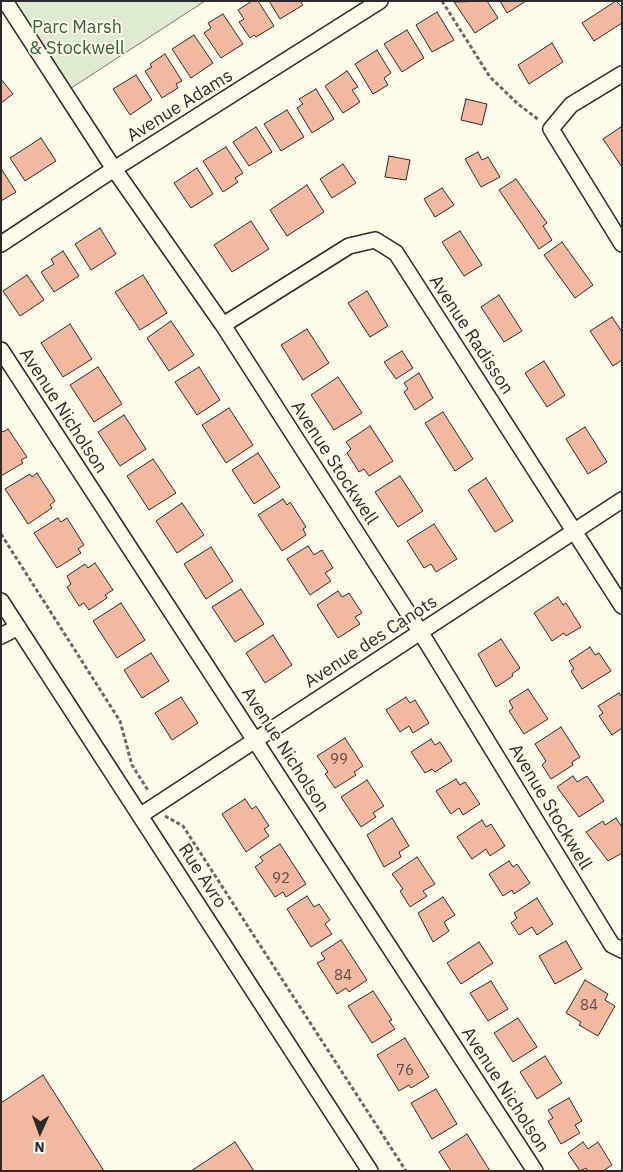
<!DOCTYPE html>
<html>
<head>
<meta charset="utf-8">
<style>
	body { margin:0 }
	#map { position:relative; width:623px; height:1172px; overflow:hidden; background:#fdfbea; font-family:"IBM Plex Sans",sans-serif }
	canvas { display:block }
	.frame { position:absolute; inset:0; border:2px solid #2b2b2b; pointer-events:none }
	.north { position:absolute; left:15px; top:1107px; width:50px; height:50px; -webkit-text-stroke:4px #fdfbea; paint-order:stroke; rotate:182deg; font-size:14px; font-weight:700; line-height:20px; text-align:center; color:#2b2b2b }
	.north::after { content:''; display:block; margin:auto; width:18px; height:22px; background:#2b2b2b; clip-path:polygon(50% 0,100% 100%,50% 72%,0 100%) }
</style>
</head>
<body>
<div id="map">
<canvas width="623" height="1172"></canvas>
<div class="frame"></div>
<div class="north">N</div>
</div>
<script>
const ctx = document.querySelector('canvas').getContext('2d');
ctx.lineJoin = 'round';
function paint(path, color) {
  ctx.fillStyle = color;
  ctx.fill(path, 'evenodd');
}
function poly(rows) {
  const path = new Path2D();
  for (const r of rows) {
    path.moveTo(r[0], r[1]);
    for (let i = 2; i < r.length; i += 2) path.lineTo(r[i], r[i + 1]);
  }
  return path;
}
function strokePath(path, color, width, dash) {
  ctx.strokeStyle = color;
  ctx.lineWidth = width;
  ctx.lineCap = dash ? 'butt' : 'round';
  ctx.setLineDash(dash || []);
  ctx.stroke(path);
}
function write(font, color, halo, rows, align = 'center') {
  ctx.font = font + ' "IBM Plex Sans",sans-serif';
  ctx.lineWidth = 4;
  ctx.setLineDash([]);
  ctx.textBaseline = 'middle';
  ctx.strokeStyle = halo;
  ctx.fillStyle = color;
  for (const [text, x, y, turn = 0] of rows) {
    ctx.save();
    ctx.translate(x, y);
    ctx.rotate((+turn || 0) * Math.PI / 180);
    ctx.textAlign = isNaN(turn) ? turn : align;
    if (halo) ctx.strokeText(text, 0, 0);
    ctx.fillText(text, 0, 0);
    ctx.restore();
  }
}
const green = poly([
	[7,1,205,1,65,92,7,1]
]);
paint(green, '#deebd1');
strokePath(green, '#74746e', 1);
const building = poly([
	[252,1,258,1,274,26,256,37,254,35,250,38,239,22,244,19,238,10,252,1],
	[269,1,300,1,303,5,280,19,269,1],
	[487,1,498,18,475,33,454,2,487,1],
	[500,1,526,1,507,13,500,1],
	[616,1,622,7,622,23,594,41,582,23,616,1],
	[437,12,454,40,432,52,416,25,437,12],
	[223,14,243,44,221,58,204,33,211,28,208,23,223,14],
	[407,30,424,58,402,72,384,44,407,30],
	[194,35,213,63,191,78,172,49,194,35],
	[552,43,563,62,529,84,518,65,552,43],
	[377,50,391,73,384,78,388,85,373,94,355,64,377,50],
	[165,54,182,81,176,84,178,88,162,98,145,71,152,67,150,64,165,54],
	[347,71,358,87,352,90,360,102,343,113,325,86,347,71],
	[136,75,152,100,130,115,113,89,136,75],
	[1,79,13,94,1,103,1,79],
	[316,89,334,119,312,133,297,108,303,104,299,99,316,89],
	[466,99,487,104,482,125,461,120,466,99],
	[287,110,304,137,281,151,264,124,287,110],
	[256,127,272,152,249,166,233,142,256,127],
	[621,127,622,129,622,167,603,139,621,127],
	[41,138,56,161,25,181,10,158,41,138],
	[226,147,243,173,235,178,238,182,223,192,203,161,226,147],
	[478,152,482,160,488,157,500,177,481,187,465,159,478,152],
	[389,156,410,160,406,180,385,177,389,156],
	[343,164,356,183,332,198,320,179,343,164],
	[197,168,213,194,191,208,174,183,197,168],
	[2,170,16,192,1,201,1,171,2,170],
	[516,179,547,223,543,226,552,240,539,249,499,190,516,179],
	[307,185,324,212,287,236,270,210,307,185],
	[442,188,454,205,435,217,424,199,442,188],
	[251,221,269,249,232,272,214,245,251,221],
	[100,228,116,254,91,270,75,244,100,228],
	[460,231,482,265,464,276,442,242,460,231],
	[562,242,593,285,575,298,544,255,562,242],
	[63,251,79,276,54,292,41,272,54,264,51,259,63,251],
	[27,275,44,300,20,316,3,291,27,275],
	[143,275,167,313,140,330,115,292,143,275],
	[367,291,388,326,370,337,348,303,367,291],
	[499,295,522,331,504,342,481,307,499,295],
	[612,317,622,332,622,360,613,366,590,331,612,317],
	[171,321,194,355,169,371,147,338,171,321],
	[70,324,92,359,63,377,41,343,70,324],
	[307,329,329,363,303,380,281,345,307,329],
	[402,351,413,368,396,379,384,362,402,351],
	[544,361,565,395,547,407,525,373,544,361],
	[98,367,122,404,94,422,70,385,98,367],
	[199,367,220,400,197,415,175,382,199,367],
	[419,373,433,398,415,410,404,392,408,389,404,383,419,373],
	[338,377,362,413,334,430,311,395,338,377],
	[229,408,253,445,226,463,202,425,229,408],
	[443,412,473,459,455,471,425,423,443,412],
	[124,415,146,449,120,466,98,432,124,415],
	[370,426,393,461,369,476,364,469,359,472,347,453,351,449,346,442,370,426],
	[585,427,607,462,588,474,566,439,585,427],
	[8,429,27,457,21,460,23,463,1,476,1,430,3,432,8,429],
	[258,453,280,487,254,504,232,470,258,453],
	[153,459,176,493,149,510,127,476,153,459],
	[37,473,55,501,50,505,52,508,28,524,5,489,30,474,32,477,37,473],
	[400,476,423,511,398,527,375,492,400,476],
	[486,478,513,521,495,532,468,490,486,478],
	[283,499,287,505,290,502,306,527,303,529,306,535,282,551,258,515,283,499],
	[182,503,204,535,177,553,156,521,182,503],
	[58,518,61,522,67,518,84,545,78,549,81,553,57,568,34,533,58,518],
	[434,524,457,559,436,572,431,564,424,568,407,541,434,524],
	[308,546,314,555,322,550,333,568,325,573,331,581,310,595,287,559,308,546],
	[211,547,233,581,206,599,184,564,211,547],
	[95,563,113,590,105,595,107,598,89,610,84,603,79,606,67,587,71,584,67,576,85,564,88,568,95,563],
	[241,589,264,624,235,642,212,607,241,589],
	[338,591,342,597,349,593,362,613,355,617,360,624,338,638,317,605,338,591],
	[558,597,563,605,566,603,581,627,566,636,564,633,552,641,534,613,558,597],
	[121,603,145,640,117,658,93,621,121,603],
	[273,635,292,665,265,683,246,653,273,635],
	[501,639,520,668,512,674,513,676,496,687,478,654,501,639],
	[590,647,595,655,599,653,611,671,582,689,571,671,574,669,569,661,590,647],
	[151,653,169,681,142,698,124,670,151,653],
	[528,689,548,719,524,734,509,711,513,708,509,701,528,689],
	[619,693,622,697,622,728,612,735,599,716,603,713,598,706,619,693],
	[181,697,198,723,172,740,155,713,181,697],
	[406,697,410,703,415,700,429,723,413,733,409,726,400,732,386,710,406,697],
	[561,727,580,757,572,762,573,765,551,779,542,765,546,761,535,744,561,727],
	[345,738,363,766,354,772,356,775,335,788,325,774,328,772,317,756,345,738],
	[431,739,435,745,440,742,452,761,435,772,432,769,425,773,411,752,431,739],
	[573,776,577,782,587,776,604,801,579,817,557,787,573,776],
	[456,779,460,785,465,782,480,804,463,815,459,808,451,814,436,791,456,779],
	[367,780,384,806,373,813,376,817,361,827,341,797,367,780],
	[245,799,252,809,256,806,269,826,264,829,269,836,246,852,222,814,245,799],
	[392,818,409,846,399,852,401,857,384,867,367,835,392,818],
	[616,818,622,827,622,853,608,861,586,832,603,821,605,825,616,818],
	[482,820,486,827,491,824,505,846,490,856,486,849,472,859,457,837,482,820],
	[280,844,306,884,286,897,283,892,275,897,255,867,263,861,260,857,280,844],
	[417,857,435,884,423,891,427,896,410,907,400,891,403,889,392,874,417,857],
	[509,861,513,867,517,864,530,883,514,894,512,890,503,896,489,874,509,861],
	[307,896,314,907,319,904,330,920,325,924,332,934,311,947,287,909,307,896],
	[443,897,455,915,444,922,449,931,433,942,418,913,443,897],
	[537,898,553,924,537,935,532,927,519,935,511,923,517,918,514,913,537,898],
	[341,940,367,980,349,992,346,988,337,994,317,963,325,959,321,953,341,940],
	[566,941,582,969,555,984,539,956,566,941],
	[479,942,493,963,461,984,447,963,479,942],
	[585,980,608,994,605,1000,615,1006,598,1036,579,1025,581,1022,566,1013,585,980],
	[491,981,508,1009,488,1021,470,993,491,981],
	[373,991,392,1020,389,1021,395,1029,372,1043,348,1006,373,991],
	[518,1018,537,1047,513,1062,494,1033,518,1018],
	[405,1038,429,1077,411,1088,409,1085,399,1091,377,1055,405,1038],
	[545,1056,562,1083,537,1099,520,1072,545,1056],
	[43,1075,104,1171,1,1171,1,1103,43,1075],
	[436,1089,457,1124,432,1139,411,1103,436,1089],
	[569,1098,582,1121,575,1125,580,1133,561,1144,548,1121,553,1118,548,1110,569,1098],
	[467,1134,490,1171,451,1171,439,1152,467,1134],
	[235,1142,254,1171,191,1171,235,1142],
	[583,1142,588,1149,598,1142,612,1165,603,1171,588,1171,586,1168,580,1171,568,1153,583,1142]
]);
paint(building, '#f2b8a0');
strokePath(building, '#2b2b2b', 1);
const street = poly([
	[5,1,114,169,223,325,421,633,612,945,622,950],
	[622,74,571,105,551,129,622,244],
	[1,244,114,169,380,1],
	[223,325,349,246,375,240,396,253,622,606],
	[1,350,535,1171],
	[1,601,370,1171],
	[1,636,18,627],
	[141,815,622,500]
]);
strokePath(street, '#2b2b2b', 18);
strokePath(poly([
	[442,1,490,77,518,104,539,120],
	[1,534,120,721,132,765,149,792],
	[165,816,183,826,406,1171]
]), '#6a6964', 3, [4, 2.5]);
strokePath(street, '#fdfbea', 15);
write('15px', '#5d4e48', null, [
	["99",339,760],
	["92",281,879],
	["84",343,976],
	["84",589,1006],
	["76",405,1071]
]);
write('18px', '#34623c', '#fdfbea', [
	["Parc Marsh",77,28],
	["& Stockwell",77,49]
]);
write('18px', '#2b2b2b', '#fdfbea', [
	["Avenue Adams",180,106,-32],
	["Avenue Radisson",471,335,57],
	["Avenue Nicholson",63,411,57],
	["Avenue Stockwell",334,463,57],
	["Avenue des Canots",371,642,-33],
	["Avenue Nicholson",285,750,57],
	["Avenue Stockwell",550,807,59],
	["Rue Avro",202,876,57],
	["Avenue Nicholson",505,1090,57]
]);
</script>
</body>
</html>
